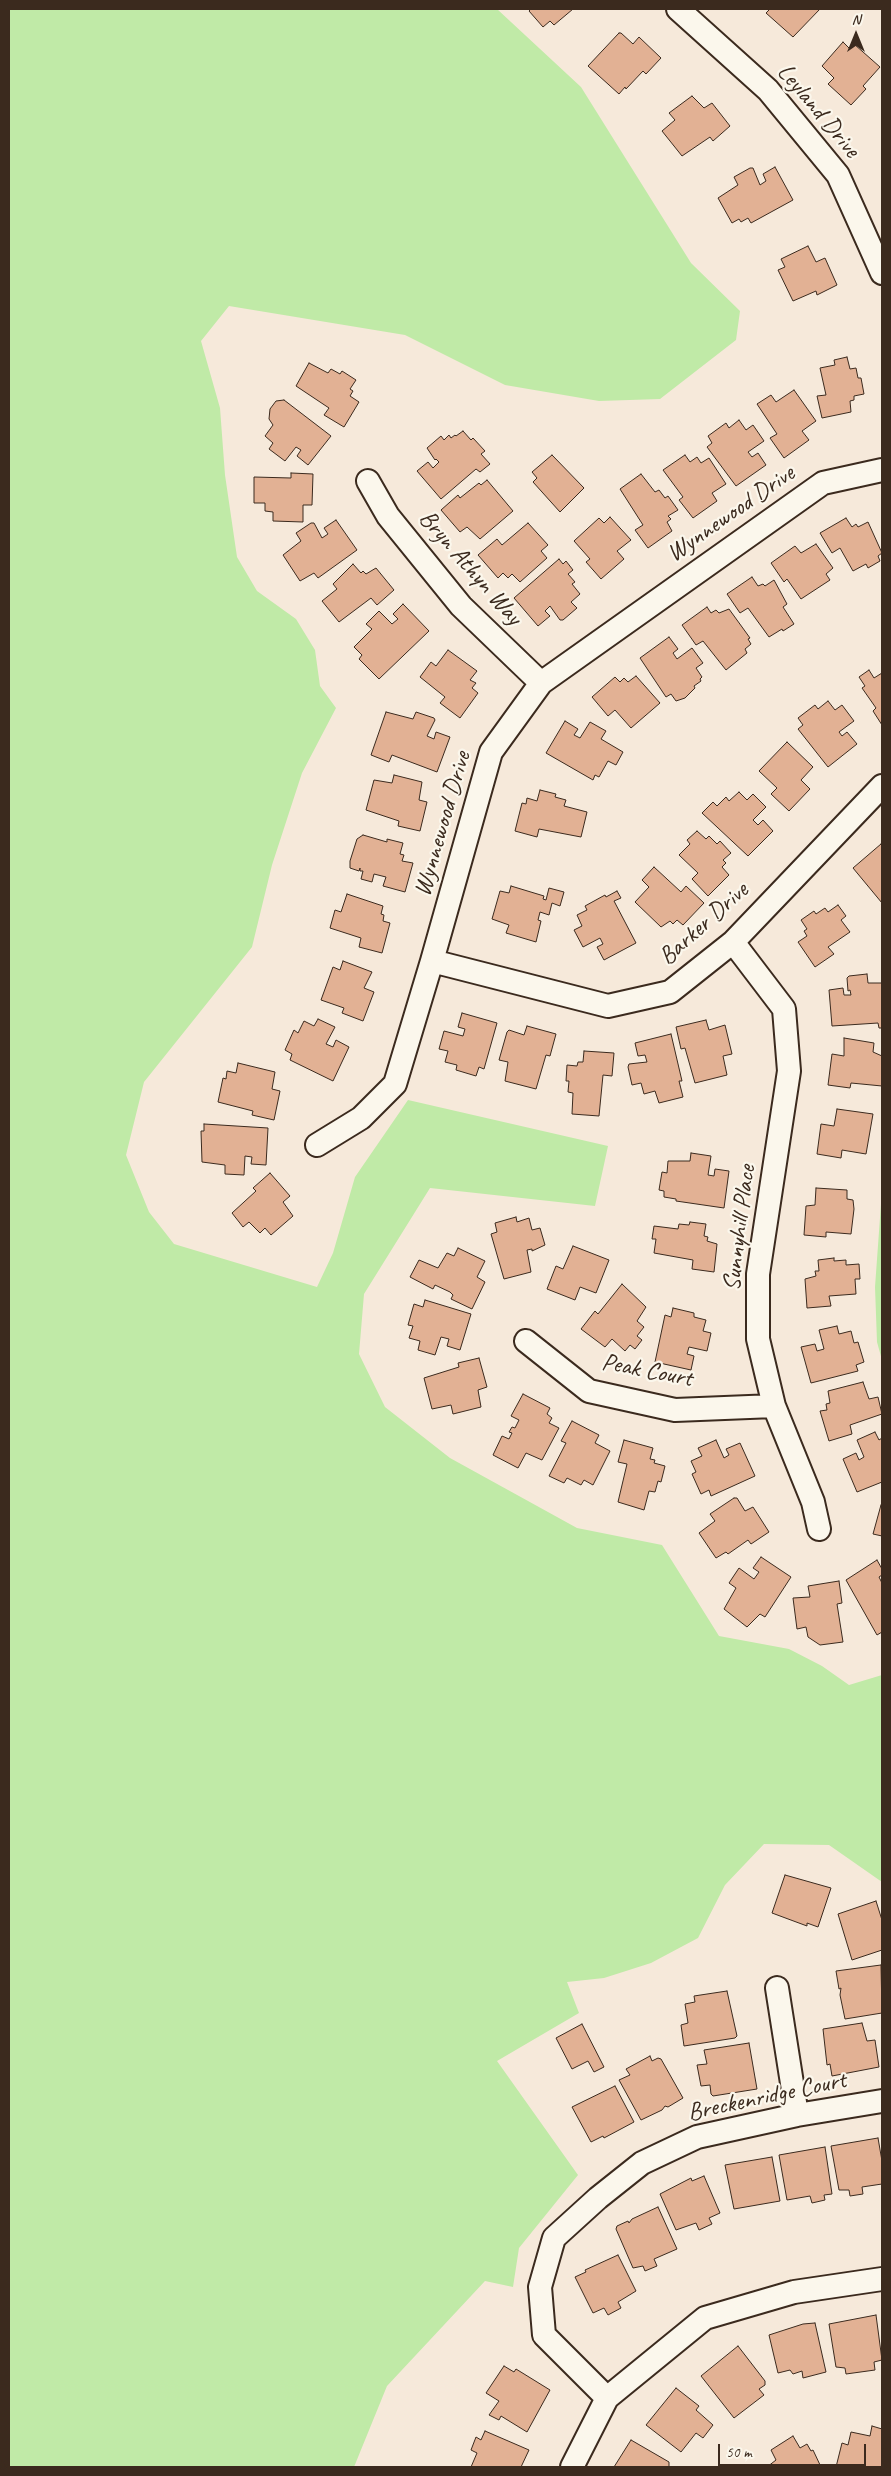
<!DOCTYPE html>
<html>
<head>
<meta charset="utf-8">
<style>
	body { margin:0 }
	#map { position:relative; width:891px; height:2476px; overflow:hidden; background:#f6e9da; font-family:Caveat,sans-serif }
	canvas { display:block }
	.frame { position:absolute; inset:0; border:10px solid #3b2a1e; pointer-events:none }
	.north { position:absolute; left:831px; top:10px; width:50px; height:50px; -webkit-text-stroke:4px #fbf7ec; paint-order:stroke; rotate:0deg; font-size:14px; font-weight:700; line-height:20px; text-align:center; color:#3b2a1e }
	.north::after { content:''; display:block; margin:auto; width:18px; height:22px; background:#3b2a1e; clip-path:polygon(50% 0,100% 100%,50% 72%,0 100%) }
	.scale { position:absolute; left:718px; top:2444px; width:148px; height:22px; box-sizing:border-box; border:2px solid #3b2a1e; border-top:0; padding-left:6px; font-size:15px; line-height:18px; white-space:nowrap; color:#3b2a1e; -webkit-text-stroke:4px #fbf7ec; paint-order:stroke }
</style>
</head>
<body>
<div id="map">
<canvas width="891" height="2476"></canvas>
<div class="frame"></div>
<div class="north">N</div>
<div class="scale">50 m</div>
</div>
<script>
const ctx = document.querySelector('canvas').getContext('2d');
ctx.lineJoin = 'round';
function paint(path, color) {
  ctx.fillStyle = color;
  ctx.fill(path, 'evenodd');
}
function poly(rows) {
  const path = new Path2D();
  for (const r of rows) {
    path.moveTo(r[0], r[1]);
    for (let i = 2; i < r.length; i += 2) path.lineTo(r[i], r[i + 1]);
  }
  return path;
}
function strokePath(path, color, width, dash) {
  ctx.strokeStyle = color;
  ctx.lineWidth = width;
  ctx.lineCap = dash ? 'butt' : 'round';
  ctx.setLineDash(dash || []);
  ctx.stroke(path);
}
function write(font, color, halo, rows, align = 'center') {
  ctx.font = font + ' Caveat,sans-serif';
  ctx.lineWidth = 4.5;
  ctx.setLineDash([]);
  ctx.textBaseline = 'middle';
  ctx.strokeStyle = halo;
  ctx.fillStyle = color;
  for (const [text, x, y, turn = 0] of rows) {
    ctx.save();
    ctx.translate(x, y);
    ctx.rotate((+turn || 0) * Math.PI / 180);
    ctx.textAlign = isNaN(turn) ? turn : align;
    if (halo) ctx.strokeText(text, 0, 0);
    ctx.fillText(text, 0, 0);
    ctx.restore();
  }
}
paint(poly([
	[9,9,497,9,581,87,691,263,740,311,736,340,660,399,599,401,505,385,405,335,229,306,201,341,220,408,225,475,237,557,257,591,296,619,315,650,320,686,336,708,302,773,272,865,252,947,144,1082,126,1155,149,1212,174,1244,317,1287,333,1253,355,1177,408,1100,608,1146,595,1206,430,1188,364,1294,359,1354,385,1407,450,1458,577,1528,662,1545,719,1636,789,1649,822,1666,849,1685,882,1675,882,1882,829,1845,764,1844,725,1885,698,1938,651,1963,604,1978,567,1982,579,2013,497,2061,578,2175,519,2248,513,2287,485,2281,387,2386,354,2467,9,2467],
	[882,1190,882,1360,877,1342,875,1287]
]), '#c0eaa7');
const building = poly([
	[531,9,573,9,554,25,550,21,543,27,529,11,531,9],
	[770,9,820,9,793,37,766,13,770,9],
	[619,33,621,33,633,44,639,37,661,58,646,74,643,71,626,89,625,87,619,94,588,66,619,33],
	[843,42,850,49,854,44,880,67,863,86,866,89,851,105,828,84,834,78,822,66,843,42],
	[692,96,704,108,712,103,730,126,713,141,710,137,682,156,662,131,675,120,669,113,692,96],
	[775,167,793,200,751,223,748,218,741,222,739,219,732,223,718,198,738,185,734,177,750,168,753,168,760,185,766,181,763,174,775,167],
	[808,246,816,262,825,258,837,285,817,295,816,291,793,301,778,270,785,267,781,259,808,246],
	[847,357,850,369,856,368,858,378,861,378,864,394,854,396,854,400,850,401,851,412,822,418,817,396,826,395,820,368,835,365,834,360,847,357],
	[309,363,328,373,331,369,340,374,342,371,356,380,350,389,353,391,350,396,359,402,344,427,324,415,329,408,296,386,309,363],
	[794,390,816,421,802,431,809,440,784,458,770,438,777,434,757,404,771,395,776,402,794,390],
	[284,400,331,436,308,465,297,456,301,450,296,447,285,461,269,449,273,443,265,436,273,425,269,419,270,409,276,401,284,400],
	[739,420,746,430,753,425,764,441,748,452,752,457,758,453,766,465,736,486,707,447,712,443,708,436,726,423,729,428,739,420],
	[463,431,471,440,473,438,485,451,481,454,490,464,480,472,476,469,441,499,417,471,428,462,433,468,439,462,436,459,435,460,427,448,441,436,444,440,449,435,451,438,455,435,456,436,463,431],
	[552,455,584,488,560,512,533,482,537,478,532,472,552,455],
	[685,455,690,462,697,457,701,463,709,458,726,484,712,493,717,501,693,518,679,500,683,497,663,470,685,455],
	[291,473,313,474,312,505,303,505,303,522,273,521,273,512,265,511,265,503,254,503,254,477,291,478,291,473],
	[641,474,655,492,659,490,665,498,668,496,678,510,668,516,671,519,667,522,672,531,648,548,635,530,643,525,620,489,641,474],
	[487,480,513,511,480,539,467,527,460,532,441,510,458,495,460,498,479,483,481,485,487,480],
	[610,517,631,540,617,551,624,559,601,579,586,562,590,559,574,541,599,518,604,523,610,517],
	[846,518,852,527,856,524,858,527,868,522,882,553,878,556,880,561,868,568,866,564,853,571,840,548,832,553,820,533,846,518],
	[336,520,357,550,318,578,314,573,300,581,283,555,301,541,296,533,311,523,314,523,322,538,328,534,324,528,336,520],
	[528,523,548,545,541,551,547,558,520,582,512,574,508,578,503,573,498,578,478,555,497,539,502,545,528,523],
	[816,544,833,568,826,574,830,580,801,599,787,579,784,582,771,563,795,546,801,553,816,544],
	[559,559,563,564,566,561,573,570,568,574,575,582,572,584,580,594,571,602,577,608,563,620,560,620,550,606,545,611,550,616,538,626,514,598,559,559],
	[353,564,361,573,363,571,366,574,376,568,394,590,377,605,371,598,339,622,322,601,337,589,333,584,353,564],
	[752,577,758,586,763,584,765,586,774,580,787,604,783,607,794,624,783,631,782,629,769,637,748,608,740,613,727,594,752,577],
	[403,604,429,631,379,679,359,659,362,655,354,647,372,629,366,624,379,611,392,624,398,619,393,614,403,604],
	[707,607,711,613,716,610,719,613,729,609,750,638,748,639,751,644,745,649,747,653,726,670,703,641,696,645,682,625,707,607],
	[669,637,678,649,673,653,677,659,692,648,703,663,696,668,702,677,700,679,701,681,694,686,695,688,685,698,676,701,671,694,666,697,640,658,669,637],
	[448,650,477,671,470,680,476,683,472,688,478,693,460,718,440,703,445,697,420,677,431,662,436,666,448,650],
	[869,670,874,678,882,673,882,725,873,711,876,708,862,688,865,686,859,677,869,670],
	[636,676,660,703,631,728,615,710,608,716,592,697,615,677,620,682,624,678,628,682,636,676],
	[828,701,835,710,842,705,854,721,839,732,842,736,847,732,857,744,828,767,798,729,803,725,798,718,815,705,818,709,828,701],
	[386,712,413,719,416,712,434,718,435,720,427,736,434,739,436,732,450,737,437,772,392,755,389,762,371,755,386,712],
	[565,721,578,729,574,735,580,738,590,722,606,731,601,739,623,752,616,765,608,761,599,777,595,775,593,780,546,753,565,721],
	[787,742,813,767,801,780,810,789,789,811,771,794,777,788,759,771,787,742],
	[394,775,422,782,419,800,427,802,420,831,398,826,399,821,366,810,374,780,392,783,394,775],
	[540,790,556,794,555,797,566,800,564,806,587,812,581,837,539,829,537,837,515,831,522,803,526,804,527,798,537,801,540,790],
	[739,792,747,800,753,794,766,807,753,820,758,825,763,820,773,831,748,856,702,813,713,802,717,806,726,797,729,801,739,792],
	[697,831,706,839,709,836,717,844,720,841,731,853,723,860,726,863,722,867,729,875,708,896,692,879,698,873,679,855,690,844,687,840,697,831],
	[363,835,387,842,387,839,403,843,400,854,404,855,402,861,413,863,405,892,383,886,386,877,374,874,372,882,361,879,363,871,360,871,360,868,359,871,350,868,350,861,357,839,363,835],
	[881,844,882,846,882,903,853,868,881,844],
	[654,867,681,892,686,886,704,903,683,925,677,920,673,924,670,921,661,927,635,902,649,887,642,880,654,867],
	[511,886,544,896,543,899,546,900,549,888,564,892,560,906,552,903,549,915,540,912,538,920,541,921,536,942,506,933,509,925,492,919,500,891,509,893,511,886],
	[617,891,621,898,614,901,636,943,604,960,597,947,603,944,600,938,583,947,574,930,582,926,577,915,587,910,585,906,605,895,606,897,617,891],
	[347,894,383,906,381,914,384,915,383,921,390,923,382,953,359,947,361,938,330,928,335,910,341,912,347,894],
	[838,905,846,916,841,920,850,932,828,947,834,954,815,967,798,942,807,936,804,931,807,929,801,920,814,911,816,914,825,908,828,912,838,905],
	[343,961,372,972,364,988,374,992,363,1021,342,1013,344,1008,321,1000,333,967,340,970,343,961],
	[867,974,868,983,882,983,882,1028,879,1028,878,1023,832,1026,829,990,843,988,844,995,851,995,850,990,848,991,847,978,849,976,867,974],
	[462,1013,497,1023,484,1069,479,1067,476,1076,456,1070,457,1065,445,1062,448,1051,439,1049,444,1031,463,1036,465,1029,458,1027,462,1013],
	[318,1019,335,1027,326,1044,333,1047,336,1040,349,1047,333,1081,290,1060,292,1054,285,1050,294,1030,298,1033,304,1021,314,1026,318,1019],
	[706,1020,709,1030,725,1025,732,1054,723,1056,727,1075,695,1083,685,1048,681,1049,676,1027,706,1020],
	[527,1026,556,1034,550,1056,546,1055,536,1089,505,1081,508,1062,499,1060,507,1032,509,1030,524,1035,527,1026],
	[671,1034,682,1081,679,1081,683,1097,659,1103,655,1091,644,1094,641,1083,632,1085,628,1067,629,1064,647,1062,645,1055,638,1056,635,1043,671,1034],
	[844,1038,874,1043,873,1052,882,1056,882,1086,851,1083,850,1088,828,1085,832,1054,844,1056,844,1038],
	[584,1051,614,1053,612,1076,603,1075,599,1116,572,1114,573,1093,568,1092,569,1081,566,1081,567,1065,577,1066,578,1062,583,1062,584,1051],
	[238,1063,275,1072,272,1089,280,1091,274,1120,252,1115,253,1111,218,1102,223,1078,226,1079,227,1071,236,1073,238,1063],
	[837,1109,873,1114,866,1154,842,1150,841,1158,817,1154,821,1124,834,1126,837,1109],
	[204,1124,268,1128,266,1165,251,1164,252,1157,245,1156,244,1175,225,1174,225,1165,202,1162,201,1131,204,1131,204,1124],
	[691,1153,711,1156,708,1175,714,1176,715,1169,729,1171,724,1208,676,1201,676,1199,664,1197,664,1191,659,1190,662,1172,667,1173,668,1161,690,1161,691,1153],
	[270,1173,290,1196,283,1202,293,1216,271,1235,265,1228,260,1233,249,1222,243,1227,232,1213,256,1191,253,1188,270,1173],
	[816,1188,847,1190,847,1199,853,1200,854,1209,851,1234,826,1232,826,1237,804,1235,806,1206,815,1205,816,1188],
	[516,1217,517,1222,529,1218,532,1230,540,1228,545,1245,532,1251,532,1249,527,1250,531,1272,504,1279,491,1234,497,1232,495,1223,516,1217],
	[690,1222,706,1224,704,1236,708,1237,707,1241,717,1244,714,1272,692,1269,693,1260,654,1253,656,1239,652,1239,654,1226,678,1229,679,1224,689,1225,690,1222],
	[573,1246,609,1260,596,1293,580,1287,575,1300,547,1289,556,1266,563,1269,573,1246],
	[458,1248,485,1261,477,1277,485,1282,472,1309,451,1299,453,1295,450,1292,435,1285,433,1289,410,1277,419,1260,438,1268,447,1253,454,1256,458,1248],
	[834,1258,834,1261,846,1260,846,1265,859,1264,860,1279,855,1279,856,1294,829,1296,831,1306,807,1308,805,1279,816,1276,815,1271,819,1271,818,1260,834,1258],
	[622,1284,646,1307,637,1321,644,1327,637,1336,642,1340,635,1349,630,1345,625,1351,612,1339,605,1347,581,1329,595,1311,598,1314,622,1284],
	[425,1300,471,1314,460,1350,447,1346,449,1339,441,1337,435,1355,418,1350,420,1341,409,1338,413,1326,408,1325,414,1304,423,1307,425,1300],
	[673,1308,694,1313,694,1317,706,1320,703,1331,711,1333,707,1351,689,1347,687,1354,694,1356,691,1370,655,1362,665,1315,671,1317,673,1308],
	[837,1326,839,1334,851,1331,854,1343,858,1342,864,1362,856,1365,858,1371,811,1383,801,1347,815,1344,817,1351,824,1349,819,1330,837,1326],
	[479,1358,487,1387,478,1390,481,1407,453,1414,451,1405,432,1409,424,1378,459,1367,458,1363,479,1358],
	[863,1382,869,1399,878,1397,882,1414,850,1425,852,1434,829,1441,820,1411,827,1410,826,1404,830,1403,828,1391,863,1382],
	[523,1394,550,1408,547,1414,552,1418,549,1423,559,1428,542,1460,526,1453,518,1468,493,1455,502,1436,509,1439,512,1433,509,1432,512,1427,515,1428,519,1420,511,1416,523,1394],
	[572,1421,599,1435,595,1443,610,1451,593,1485,584,1480,581,1485,567,1478,564,1483,549,1476,566,1443,561,1441,572,1421],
	[875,1432,879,1440,882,1438,882,1482,857,1492,843,1459,856,1453,859,1460,864,1457,857,1440,875,1432],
	[624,1440,653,1448,650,1459,655,1460,654,1463,665,1466,661,1482,658,1481,655,1492,649,1491,644,1510,618,1502,627,1464,618,1462,624,1440],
	[716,1440,724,1458,729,1455,726,1449,740,1443,755,1476,711,1496,709,1490,701,1494,692,1474,696,1472,691,1461,702,1456,698,1448,716,1440],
	[734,1498,737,1498,745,1511,753,1507,769,1532,751,1544,748,1540,728,1554,726,1552,716,1558,699,1533,715,1521,710,1514,734,1498],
	[881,1505,882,1505,882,1536,873,1534,881,1505],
	[761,1557,791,1577,765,1617,760,1614,747,1627,724,1609,736,1588,729,1583,739,1568,754,1579,759,1572,753,1568,761,1557],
	[877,1560,882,1569,882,1575,879,1577,882,1583,882,1632,877,1635,846,1580,877,1560],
	[839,1581,842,1603,837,1604,843,1642,820,1645,808,1637,806,1627,797,1629,793,1598,810,1597,808,1586,839,1581],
	[785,1875,831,1888,818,1927,807,1923,807,1926,772,1913,785,1875],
	[876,1901,882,1920,882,1950,852,1960,838,1914,876,1901],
	[881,1965,882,2013,845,2019,840,1995,841,1988,839,1989,836,1971,881,1965],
	[727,1991,737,2036,735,2038,684,2046,681,2025,688,2023,685,2004,695,2002,694,1996,727,1991],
	[862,2023,867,2041,875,2040,879,2067,832,2076,830,2064,827,2065,823,2029,862,2023],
	[582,2024,604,2067,594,2072,588,2061,572,2069,556,2038,582,2024],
	[749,2043,757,2089,713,2096,711,2094,710,2085,701,2086,697,2065,707,2064,704,2050,749,2043],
	[650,2056,652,2061,658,2058,661,2059,683,2098,668,2107,665,2106,662,2110,641,2120,619,2080,630,2075,626,2069,650,2056],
	[615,2086,634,2122,604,2138,603,2136,591,2142,572,2107,615,2086],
	[878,2138,882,2161,882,2184,862,2187,863,2194,850,2196,849,2190,839,2190,831,2146,878,2138],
	[825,2147,832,2194,824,2195,825,2200,812,2203,810,2196,787,2200,779,2155,825,2147],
	[772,2157,780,2201,734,2209,725,2165,772,2157],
	[704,2176,720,2213,709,2218,712,2224,699,2230,696,2223,676,2230,660,2194,691,2178,692,2181,704,2176],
	[658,2207,677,2249,654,2259,657,2266,645,2271,643,2266,633,2268,616,2229,617,2226,628,2221,629,2223,632,2219,658,2207],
	[618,2255,636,2291,618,2302,621,2308,608,2315,604,2308,593,2313,575,2277,586,2272,585,2270,618,2255],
	[876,2315,882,2360,874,2362,875,2370,846,2374,845,2368,836,2367,829,2324,876,2315],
	[815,2323,826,2372,803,2378,802,2371,793,2374,790,2370,778,2373,769,2335,803,2324,815,2323],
	[738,2346,765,2381,765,2385,759,2389,764,2395,734,2418,701,2376,738,2346],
	[504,2366,514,2372,516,2369,550,2390,527,2432,501,2416,499,2420,489,2415,499,2401,486,2393,504,2366],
	[676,2388,699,2406,696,2410,713,2425,703,2438,696,2433,681,2452,646,2425,676,2388],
	[872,2426,882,2429,882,2467,836,2467,842,2443,848,2445,851,2432,870,2436,872,2426],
	[485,2431,529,2450,521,2467,471,2467,477,2453,471,2450,476,2437,481,2440,485,2431],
	[793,2436,800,2448,807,2444,811,2451,813,2450,821,2467,767,2467,776,2460,771,2450,793,2436],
	[631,2440,669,2462,669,2467,614,2467,631,2440]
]);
paint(building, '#e2b194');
strokePath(building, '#3b2a1e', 1);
const minor = poly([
	[678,9,768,90,838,175,882,273],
	[368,481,388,516,461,606,541,683],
	[733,942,784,1009,789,1071,758,1274,758,1339,774,1406,813,1502,819,1529],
	[432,961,608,1006,670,992,733,942,882,786],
	[317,1145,361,1118,395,1084,432,961,491,752,541,683,823,483,882,470],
	[526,1341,589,1391,675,1410,774,1406],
	[777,1988,797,2115],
	[607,2398,544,2335,540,2287,554,2238,598,2198,642,2163,697,2137,797,2115,882,2101],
	[572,2467,607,2398,705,2318,794,2292,882,2279]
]);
strokePath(minor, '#3b2a1e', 26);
strokePath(minor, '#fbf7ec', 22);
write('25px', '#3b2a1e', '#fbf7ec', [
	["Leyland Drive",818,111,50],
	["Wynnewood Drive",731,514,-35],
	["Bryn Athyn Way",470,568,49],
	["Wynnewood Drive",443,824,-74],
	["Barker Drive",704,924,-42],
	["Sunnyhill Place",740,1228,-83],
	["Peak Court",647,1371,11],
	["Breckenridge Court",767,2097,-12]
]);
</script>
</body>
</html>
